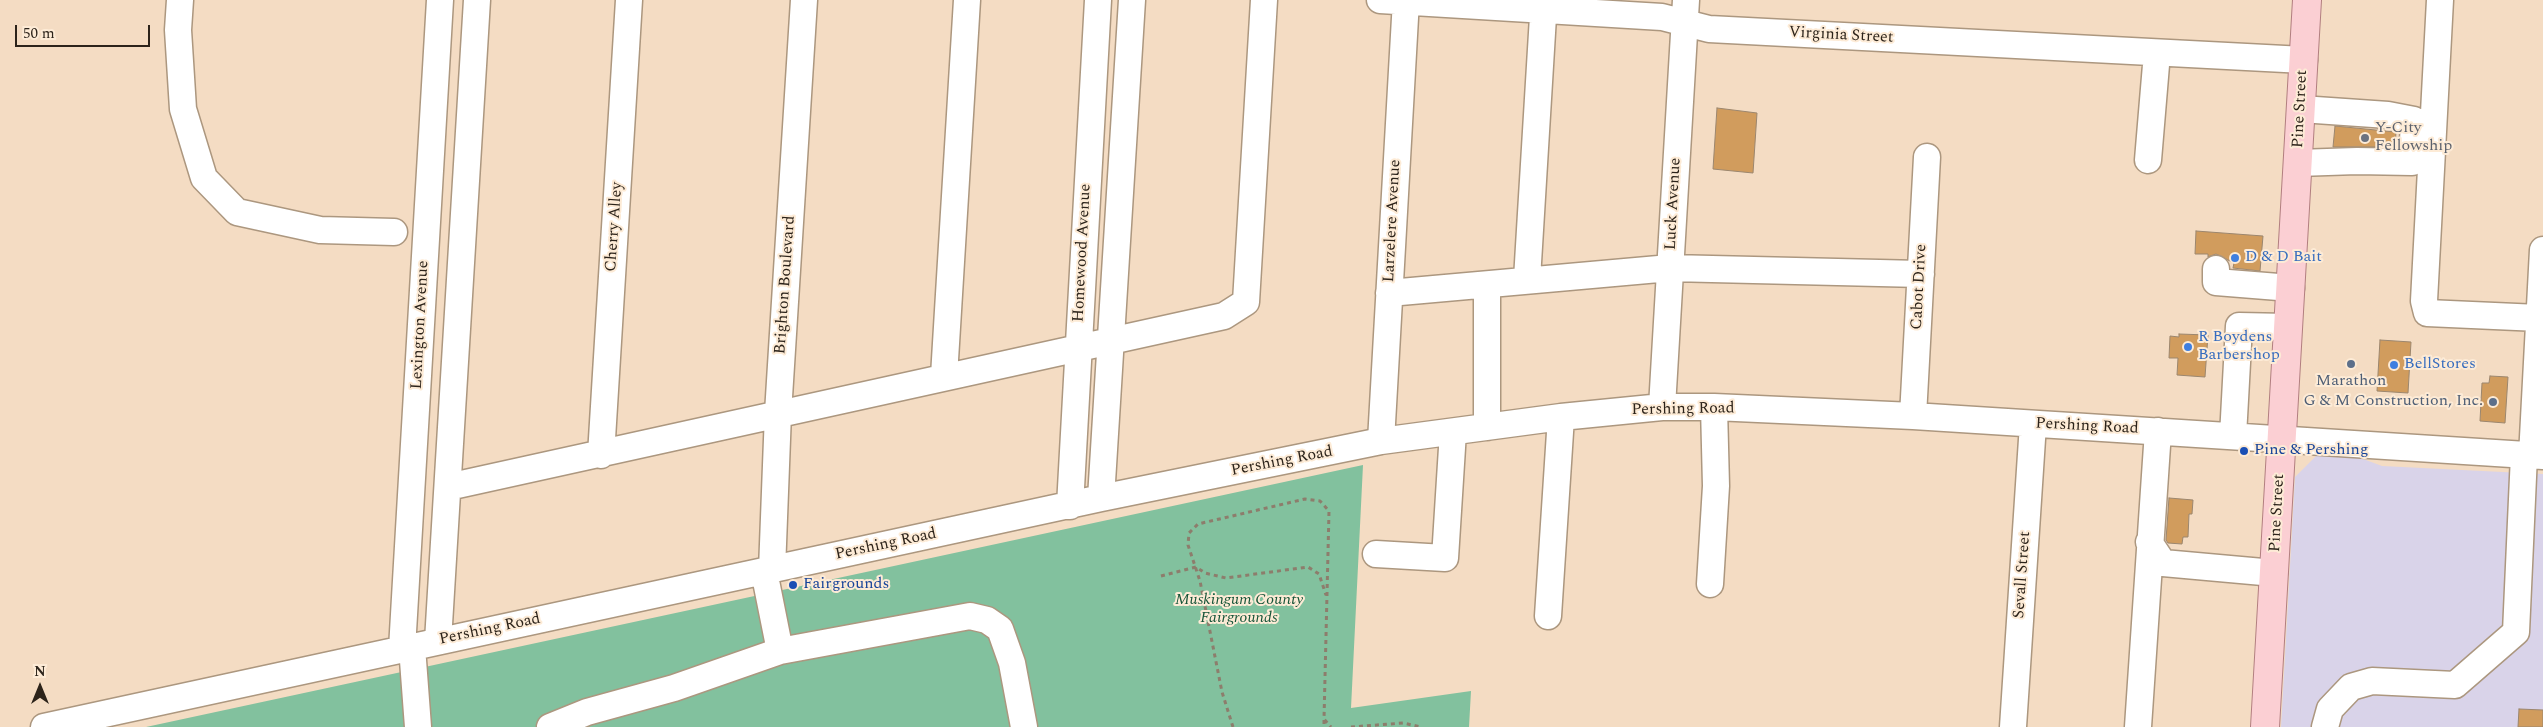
<!DOCTYPE html>
<html>
<head>
<meta charset="utf-8">
<style>
	body { margin:0 }
	#map { position:relative; width:2543px; height:727px; overflow:hidden; background:#f4dcc3; font-family:Spectral,serif }
	canvas { display:block }
	.north { position:absolute; left:15px; top:662px; width:50px; height:50px; -webkit-text-stroke:4px #fdebd6; paint-order:stroke; rotate:0deg; font-size:14px; font-weight:700; line-height:20px; text-align:center; color:#2c231a }
	.north::after { content:''; display:block; margin:auto; width:18px; height:22px; background:#2c231a; clip-path:polygon(50% 0,100% 100%,50% 72%,0 100%) }
	.scale { position:absolute; left:15px; top:25px; width:135px; height:22px; box-sizing:border-box; border:2px solid #2c231a; border-top:0; padding-left:6px; font-size:15px; line-height:18px; white-space:nowrap; color:#2c231a; -webkit-text-stroke:4px #fdebd6; paint-order:stroke }
</style>
</head>
<body>
<div id="map">
<canvas width="2543" height="727"></canvas>
<div class="north">N</div>
<div class="scale">50 m</div>
</div>
<script>
const ctx = document.querySelector('canvas').getContext('2d');
ctx.lineJoin = 'round';
function paint(path, color) {
  ctx.fillStyle = color;
  ctx.fill(path, 'evenodd');
}
function poly(rows) {
  const path = new Path2D();
  for (const r of rows) {
    path.moveTo(r[0], r[1]);
    for (let i = 2; i < r.length; i += 2) path.lineTo(r[i], r[i + 1]);
  }
  return path;
}
function strokePath(path, color, width, dash) {
  ctx.strokeStyle = color;
  ctx.lineWidth = width;
  ctx.lineCap = dash ? 'butt' : 'round';
  ctx.setLineDash(dash || []);
  ctx.stroke(path);
}
function write(font, color, halo, rows, align = 'center') {
  ctx.font = font + ' Spectral,serif';
  ctx.lineWidth = 4;
  ctx.setLineDash([]);
  ctx.textBaseline = 'middle';
  ctx.strokeStyle = halo;
  ctx.fillStyle = color;
  for (const [text, x, y, turn = 0] of rows) {
    ctx.save();
    ctx.translate(x, y);
    ctx.rotate((+turn || 0) * Math.PI / 180);
    ctx.textAlign = isNaN(turn) ? turn : align;
    if (halo) ctx.strokeText(text, 0, 0);
    ctx.fillText(text, 0, 0);
    ctx.restore();
  }
}
paint(poly([
	[2317,455,2355,456,2382,466,2543,474,2543,727,2281,727,2295,477]
]), '#d9d3e9');
paint(poly([
	[1363,465,1351,708,1471,691,1469,727,146,727]
]), '#82c19e');
const building = poly([
	[1717,108,1757,113,1753,173,1713,169,1717,108],
	[2335,126,2396,132,2395,147,2333,147,2335,126],
	[2196,231,2263,236,2260,271,2233,268,2234,263,2216,254,2208,257,2208,254,2195,254,2196,231],
	[2179,334,2208,335,2205,377,2177,375,2178,358,2169,358,2170,336,2179,337,2179,334],
	[2380,340,2411,342,2408,393,2377,391,2380,340],
	[2490,376,2508,377,2505,423,2480,421,2482,383,2489,383,2490,376],
	[2169,498,2193,500,2192,514,2189,514,2188,537,2183,537,2182,544,2168,543,2166,540,2169,498],
	[2519,709,2543,710,2543,727,2518,727,2519,709]
]);
paint(building, '#d19c5d');
strokePath(building, '#9b866e', 1);
const minor = poly([
	[180,0,178,30,183,109,204,178,237,212,320,230,394,232],
	[1380,0,1662,17,1709,29,2304,60],
	[2440,0,2424,301,2427,313,2539,318],
	[2148,160,2157,53],
	[2298,163,2357,161,2412,162,2414,120,2388,115,2301,109],
	[2216,269,2216,282,2291,288],
	[1527,279,1544,0],
	[1389,293,1670,268,1921,274],
	[944,376,967,0],
	[1662,407,1686,0],
	[1913,416,1927,157],
	[1487,427,1487,285],
	[2233,436,2239,326,2288,327],
	[1381,441,1406,0],
	[601,455,629,0],
	[2532,456,2543,250],
	[448,487,1224,316,1246,302,1264,0],
	[1101,498,1132,0],
	[1070,506,1098,0],
	[2149,542,2163,563,2274,573],
	[1376,554,1445,558,1453,432],
	[772,570,778,413,804,0],
	[764,571,780,651],
	[1710,584,1716,486,1714,407],
	[1548,616,1561,417],
	[438,641,477,0],
	[412,647,418,727],
	[402,649,440,0],
	[44,727,1101,498,1381,441,1561,417,1662,407,1714,407,1913,416,2543,456],
	[550,727,587,712,674,688,780,651,970,616,987,620,1000,629,1012,663,1024,727],
	[2013,727,2033,424],
	[2138,727,2158,431],
	[2325,727,2330,709,2351,687,2372,681,2455,685,2516,632,2524,455]
]);
const major = poly([
	[2265,727,2307,0]
]);
strokePath(minor, '#ac977f', 29);
strokePath(major, '#b17e7f', 30);
strokePath(poly([
	[1161,576,1196,567,1205,573,1226,578,1308,567,1319,574,1326,595],
	[1324,720,1324,727],
	[1233,727,1222,692,1200,581,1188,545,1189,533,1198,524,1305,499,1320,501,1329,511,1324,719,1331,727],
	[1351,727,1403,723,1421,727]
]), '#8d7d6c', 3, [4, 4]);
strokePath(minor, '#fff', 26);
strokePath(major, '#fbcfd3', 28);
for (const [x, y, r, color] of [
	[2365,138,5,"#6b7280"],
	[2235,258,5,"#3f7fe0"],
	[2188,347,5,"#3f7fe0"],
	[2351,364,5,"#5c6f8a"],
	[2394,365,5,"#3f7fe0"],
	[2493,402,5,"#5c6f8a"],
	[2244,451,5,"#1a4fb4"],
	[793,585,5,"#1a4fb4"]
]) {
  const dot = new Path2D();
  dot.arc(x, y, r, 0, 2 * Math.PI);
  ctx.fillStyle = color;
  ctx.fill(dot);
  strokePath(dot, '#fdebd6', 2);
}
write('16px', '#2c231a', '#fdebd6', [
	["Virginia Street",1841,36,3],
	["Pine Street",2301,109,-87],
	["Luck Avenue",1674,204,-87],
	["Larzelere Avenue",1393,221,-87],
	["Cherry Alley",615,227,-86],
	["Homewood Avenue",1083,253,-87],
	["Brighton Boulevard",786,285,-86],
	["Cabot Drive",1920,287,-87],
	["Lexington Avenue",421,325,-87],
	["Pershing Road",1683,410,-1],
	["Pershing Road",2087,427,3],
	["Pershing Road",1282,462,-11],
	["Pine Street",2278,513,-87],
	["Pershing Road",886,545,-12],
	["Sevall Street",2023,575,-86],
	["Pershing Road",490,630,-12]
]);
write('16px', '#5b616d', '#fdebd6', [
	["Y-City",2375,129],
	["Fellowship",2375,147]
], 'left');
write('16px', '#366cbe', '#fdebd6', [
	["D & D Bait",2245,258],
	["R Boydens",2198,338],
	["Barbershop",2198,356],
	["BellStores",2404,365]
], 'left');
write('16px', '#4e5e75', '#fdebd6', [
	["Marathon",2351,382],
	["G & M Construction, Inc.",2483,402,"right"]
]);
write('16px', '#164399', '#fdebd6', [
	["Pine & Pershing",2254,451],
	["Fairgrounds",803,585]
], 'left');
write('italic 16px', '#155438', '#fdebd6', [
	["Muskingum County",1239,601],
	["Fairgrounds",1239,619]
]);
</script>
</body>
</html>
